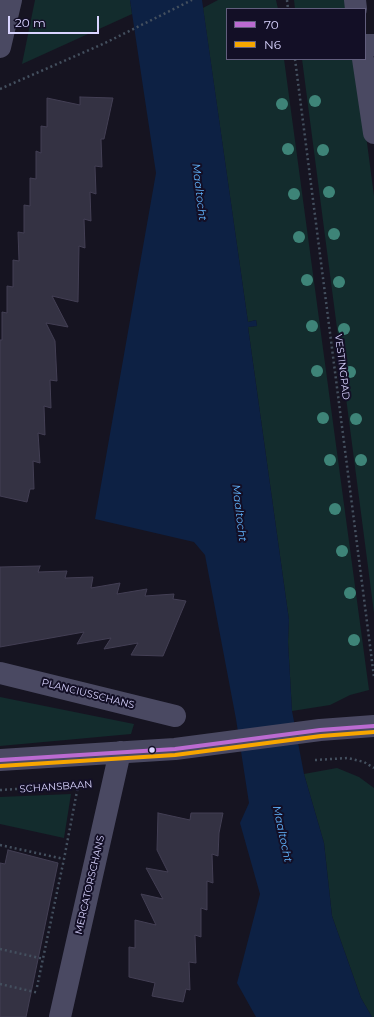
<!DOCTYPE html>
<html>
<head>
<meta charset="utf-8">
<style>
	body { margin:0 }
	#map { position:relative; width:374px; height:1017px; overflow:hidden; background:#161421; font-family:Montserrat,sans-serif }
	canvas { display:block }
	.legend { position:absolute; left:226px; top:8px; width:140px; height:52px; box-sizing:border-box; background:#130f26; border:1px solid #625e7d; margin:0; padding:5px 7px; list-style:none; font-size:12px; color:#d9d4ff }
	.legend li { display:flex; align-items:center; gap:8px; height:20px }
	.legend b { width:20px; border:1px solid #625e7d }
	.scale { position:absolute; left:8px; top:16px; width:91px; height:18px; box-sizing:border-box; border:2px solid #d9d4ff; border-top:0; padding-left:5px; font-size:12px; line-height:14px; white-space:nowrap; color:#d9d4ff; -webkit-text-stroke:3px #130f26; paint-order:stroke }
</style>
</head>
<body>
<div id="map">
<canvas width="374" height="1017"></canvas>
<ul class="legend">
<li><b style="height:5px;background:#bb6bd1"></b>70</li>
<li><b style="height:5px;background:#f7a600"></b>N6</li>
</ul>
<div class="scale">20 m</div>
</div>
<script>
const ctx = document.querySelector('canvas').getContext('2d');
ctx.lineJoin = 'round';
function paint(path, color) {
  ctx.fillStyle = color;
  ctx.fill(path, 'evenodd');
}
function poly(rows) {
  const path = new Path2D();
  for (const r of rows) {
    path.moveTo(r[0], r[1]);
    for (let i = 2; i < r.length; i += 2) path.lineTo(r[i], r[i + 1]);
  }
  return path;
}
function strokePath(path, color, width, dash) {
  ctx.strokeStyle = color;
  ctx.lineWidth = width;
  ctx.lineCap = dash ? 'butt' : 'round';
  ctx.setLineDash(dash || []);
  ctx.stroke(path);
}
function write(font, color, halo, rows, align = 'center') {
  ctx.font = font + ' Montserrat,sans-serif';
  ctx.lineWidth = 4;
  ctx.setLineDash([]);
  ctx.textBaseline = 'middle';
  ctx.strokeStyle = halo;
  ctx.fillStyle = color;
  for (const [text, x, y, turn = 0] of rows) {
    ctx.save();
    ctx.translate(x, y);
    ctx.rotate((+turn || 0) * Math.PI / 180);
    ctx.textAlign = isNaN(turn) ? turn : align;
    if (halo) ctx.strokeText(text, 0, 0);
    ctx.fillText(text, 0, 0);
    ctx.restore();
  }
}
paint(poly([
	[35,0,130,0,132,14,22,64],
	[218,0,276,0,278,9,227,9,227,59,284,59,369,690,350,695,330,705,292,711,288,642,289,620,248,327,257,326,256,320,248,322,203,8],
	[294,0,348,0,349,9,295,9],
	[302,59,356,59,374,196,374,613],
	[0,697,134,724,131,734,0,746],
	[337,768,359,777,374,788,374,1017,372,1017,361,998,332,916,324,843,304,774],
	[71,794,64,838,0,824,0,797]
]), '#132c2d');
paint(poly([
	[130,0,202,0,248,322,256,320,257,326,248,327,289,620,288,642,292,711,304,774,324,843,332,916,361,998,372,1017,256,1017,237,983,260,894,240,823,249,803,236,719,205,555,194,542,95,519,156,173]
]), '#0d2144');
const building = poly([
	[80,97,113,98,104,139,101,139,102,167,95,166,96,194,90,192,91,221,84,219,85,248,79,246,78,302,52,296,68,327,46,323,55,341,57,381,50,380,51,408,44,406,45,435,38,433,40,463,33,461,34,489,30,489,27,502,0,496,0,340,2,340,2,312,7,313,7,286,13,287,13,260,19,261,18,232,24,233,24,205,30,206,30,178,36,179,36,151,41,153,41,126,47,127,47,98,80,105,80,97],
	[40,566,38,572,67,571,65,578,93,577,91,588,120,583,117,594,147,589,145,596,174,594,173,599,186,601,163,656,131,655,138,643,104,649,111,638,77,644,84,632,0,647,0,567,40,566],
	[158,813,190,820,191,813,223,813,219,833,218,856,212,854,213,883,207,881,207,910,201,908,201,937,195,935,196,963,189,962,190,990,186,989,183,1002,152,996,155,983,129,977,129,947,135,948,135,920,156,925,141,894,163,899,146,868,168,872,157,850,158,813],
	[8,850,58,863,26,1017,0,1017,0,863,5,864,8,850]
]);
paint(building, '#343243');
strokePath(building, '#433f54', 1);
strokePath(poly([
	[287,0,288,9],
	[295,59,374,677],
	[0,89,103,44,192,0],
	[315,760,348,758,364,762,374,768],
	[0,790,85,785],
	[0,845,64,859],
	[0,949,44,959],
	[0,984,39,993],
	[37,987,64,859,78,786]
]), '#44505f', 2.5, [2, 3]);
strokePath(poly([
	[355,0,356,9],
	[365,45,374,45],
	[0,47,11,0],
	[363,59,374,133],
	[0,673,175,716],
	[0,760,175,749,320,730,374,726],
	[60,1017,120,752]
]), '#4a4962', 22);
strokePath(poly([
	[0,760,175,749,320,730,374,726]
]), '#bb6bd1', 4);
strokePath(poly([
	[0,766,175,755,321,736,374,732]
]), '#f7a600', 4);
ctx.fillStyle = '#3e8478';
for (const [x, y] of [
	[315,101],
	[282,104],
	[288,149],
	[323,150],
	[329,192],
	[294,194],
	[334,234],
	[299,237],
	[307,280],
	[339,282],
	[312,326],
	[344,329],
	[317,371],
	[350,372],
	[323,418],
	[356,419],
	[330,460],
	[361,460],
	[335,509],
	[342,551],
	[350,593],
	[354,640]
]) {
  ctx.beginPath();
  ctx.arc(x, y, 6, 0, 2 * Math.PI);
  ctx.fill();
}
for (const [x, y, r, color] of [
	[152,750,3.5,"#d9d4ff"]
]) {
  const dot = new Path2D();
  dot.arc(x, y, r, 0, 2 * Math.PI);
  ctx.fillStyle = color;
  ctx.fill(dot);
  strokePath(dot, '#130f26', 1.5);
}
write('10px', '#d9d4ff', '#130f26', [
	["VESTINGPAD",342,367,83],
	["PLANCIUSSCHANS",88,694,14],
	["SCHANSBAAN",56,787,-4],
	["MERCATORSCHANS",90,885,-77]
]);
write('italic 11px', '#62b6ff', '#130f26', [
	["Maaltocht",199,192,83],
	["Maaltocht",239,513,83],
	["Maaltocht",282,834,78]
]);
</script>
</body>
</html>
